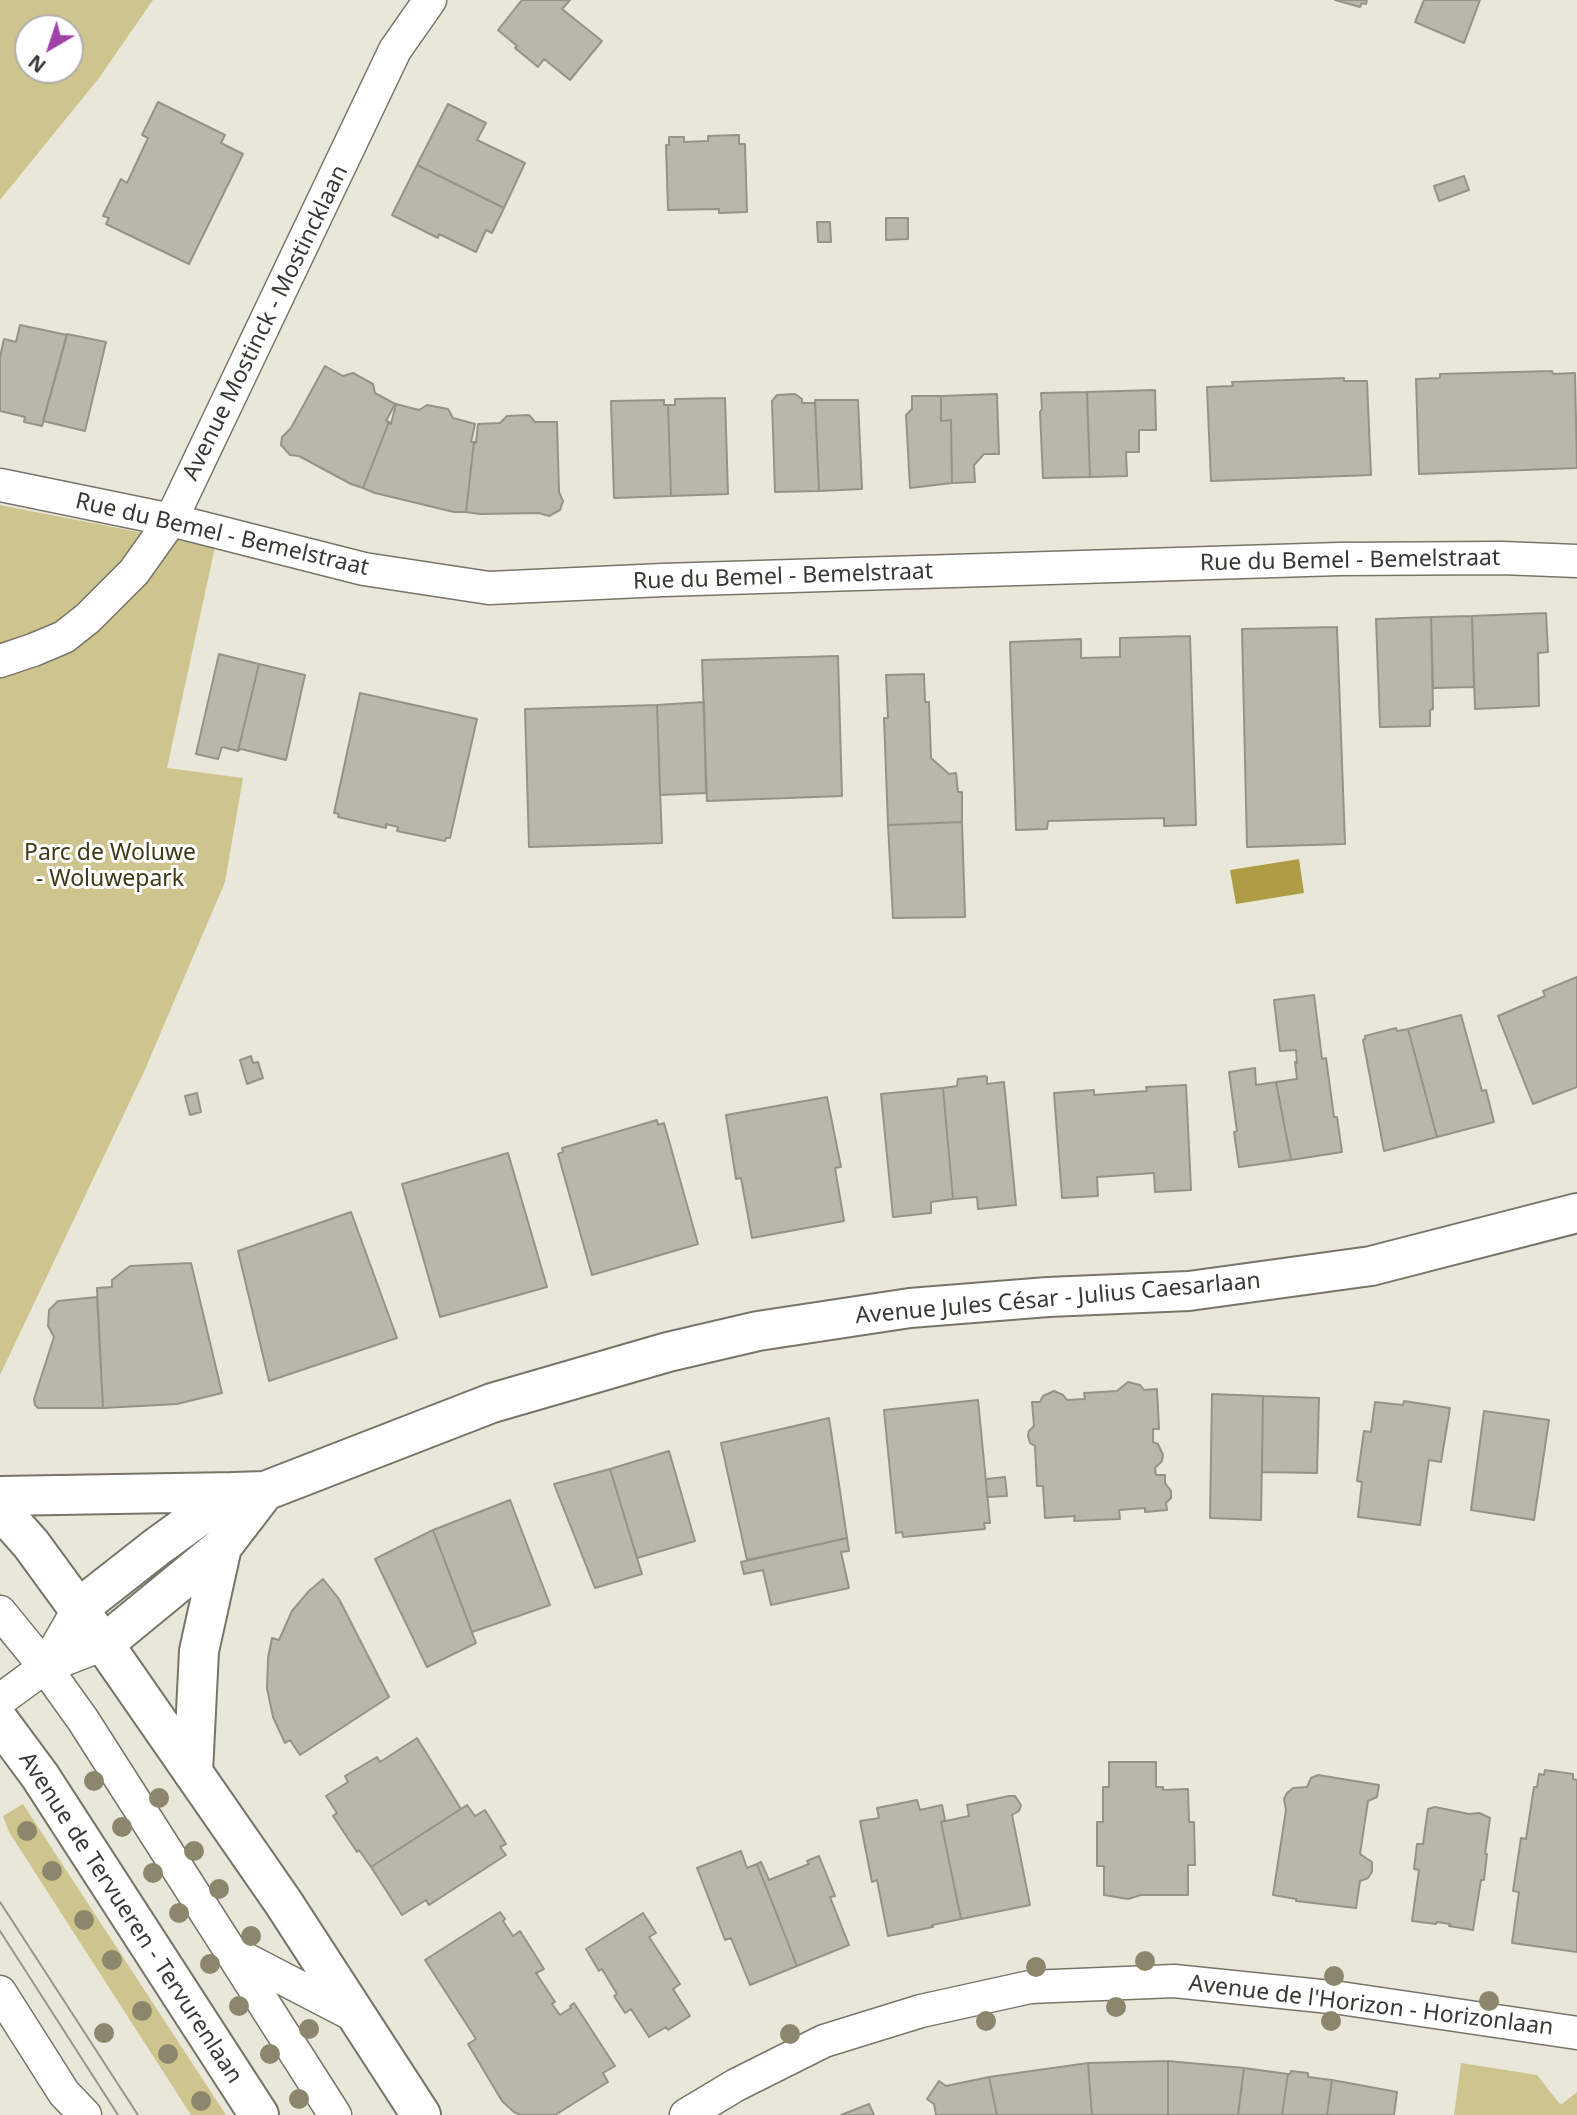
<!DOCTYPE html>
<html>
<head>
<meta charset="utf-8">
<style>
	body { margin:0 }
	#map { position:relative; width:1577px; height:2115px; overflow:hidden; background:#e9e7d9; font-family:"Noto Sans",sans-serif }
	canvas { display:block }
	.north { position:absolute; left:14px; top:14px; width:70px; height:70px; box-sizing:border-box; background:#fff; border:2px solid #b0afad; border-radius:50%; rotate:219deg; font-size:19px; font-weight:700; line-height:28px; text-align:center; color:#393832 }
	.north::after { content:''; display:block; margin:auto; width:24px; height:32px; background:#a141a9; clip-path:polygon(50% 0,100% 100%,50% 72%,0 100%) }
</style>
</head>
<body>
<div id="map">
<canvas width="1577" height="2115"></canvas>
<div class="north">N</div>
</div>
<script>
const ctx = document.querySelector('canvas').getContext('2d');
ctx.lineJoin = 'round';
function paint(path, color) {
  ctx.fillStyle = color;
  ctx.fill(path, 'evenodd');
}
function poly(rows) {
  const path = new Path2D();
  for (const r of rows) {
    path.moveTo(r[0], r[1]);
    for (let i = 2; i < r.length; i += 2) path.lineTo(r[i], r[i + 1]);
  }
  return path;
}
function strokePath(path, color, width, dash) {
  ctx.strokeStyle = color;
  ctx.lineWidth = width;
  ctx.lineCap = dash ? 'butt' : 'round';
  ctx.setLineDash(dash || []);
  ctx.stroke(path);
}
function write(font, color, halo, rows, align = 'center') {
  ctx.font = font + ' "Noto Sans",sans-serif';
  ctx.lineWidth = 6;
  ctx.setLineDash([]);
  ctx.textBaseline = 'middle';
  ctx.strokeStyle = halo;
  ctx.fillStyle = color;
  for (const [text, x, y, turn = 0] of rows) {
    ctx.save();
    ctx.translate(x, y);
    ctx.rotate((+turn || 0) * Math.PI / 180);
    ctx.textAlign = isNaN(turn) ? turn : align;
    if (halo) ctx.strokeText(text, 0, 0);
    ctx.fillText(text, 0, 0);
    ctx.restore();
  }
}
paint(poly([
	[0,0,153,0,99,78,0,200],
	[28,28,70,28,70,70,28,70],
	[0,505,215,547,167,768,243,778,225,882,143,1074,0,1375],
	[23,1804,226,2115,191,2115,9,1832,3,1816],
	[1461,2063,1537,2075,1559,2103,1562,2104,1577,2092,1577,2115,1454,2115]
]), '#cec48d');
paint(poly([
	[1299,859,1304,893,1236,904,1230,870]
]), '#ae9d45');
const building = poly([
	[522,0,570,0,562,9,602,41,570,80,544,59,538,67,515,48,517,46,498,30,522,0],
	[1335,0,1367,0,1366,4,1362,3,1360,7,1335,0],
	[1424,0,1480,0,1464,43,1415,22,1424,0],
	[158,102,225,135,221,143,243,154,189,264,106,224,109,218,103,216,121,179,127,183,148,138,142,135,158,102],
	[448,104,486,123,477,140,525,163,504,208,417,165,448,104],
	[739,135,739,144,745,144,747,212,719,213,719,209,668,210,666,145,669,145,669,137,684,137,684,142,708,141,708,136,739,135],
	[417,165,504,208,492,233,486,230,476,252,439,234,438,238,392,215,417,165],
	[1464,176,1469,190,1439,201,1434,186,1464,176],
	[886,218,908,218,908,239,886,240,886,218],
	[817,222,830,222,831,242,818,242,817,222],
	[20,325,67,335,42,426,24,422,25,417,0,411,0,357,4,339,16,342,20,325],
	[67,334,106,342,85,431,43,421,67,334],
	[325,366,343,376,353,373,373,384,375,393,395,404,386,421,389,422,363,488,351,484,299,456,290,455,281,445,282,437,291,428,325,366],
	[1552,371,1553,374,1575,373,1577,468,1419,474,1416,379,1440,378,1440,374,1552,371],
	[1344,378,1344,381,1367,381,1371,475,1211,481,1207,387,1233,386,1232,382,1344,378],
	[1155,390,1156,430,1139,430,1139,452,1126,452,1127,476,1090,477,1087,392,1155,390],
	[1087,392,1090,477,1043,478,1040,412,1042,409,1041,393,1087,392],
	[795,394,802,399,802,403,815,403,819,491,775,492,772,401,777,395,795,394],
	[997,394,999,454,984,454,974,465,975,482,952,483,951,420,941,421,941,396,997,394],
	[912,396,941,396,941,421,951,420,952,483,910,488,906,415,912,409,912,396],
	[725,398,728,494,671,496,668,405,675,405,675,399,725,398],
	[664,400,664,405,668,405,671,496,614,498,611,401,664,400],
	[815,400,858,400,862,489,819,491,815,400],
	[396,404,419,410,427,405,448,409,453,418,475,424,471,442,474,442,466,512,454,512,375,493,363,488,389,422,391,424,396,404],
	[529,415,535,422,557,422,559,492,563,501,560,510,549,516,539,513,480,514,466,512,474,442,476,443,478,424,500,423,507,416,529,415],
	[1546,613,1548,652,1538,653,1539,706,1475,709,1472,616,1546,613],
	[1472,616,1474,687,1433,688,1431,617,1472,616],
	[1431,617,1433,709,1430,710,1430,726,1380,727,1376,619,1431,617],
	[1337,627,1345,844,1247,847,1242,629,1337,627],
	[1190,636,1196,825,1164,826,1164,818,1048,821,1047,829,1016,830,1010,642,1081,639,1081,658,1120,657,1120,638,1190,636],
	[219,654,259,664,238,751,222,747,218,759,196,754,219,654],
	[838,656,842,796,707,801,702,660,838,656],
	[259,664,305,675,286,760,241,749,238,751,259,664],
	[924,674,925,702,929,702,931,758,949,774,956,773,958,792,962,792,962,822,888,825,884,718,888,718,886,675,924,674],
	[360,693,477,719,450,838,446,838,445,841,397,831,398,827,386,824,386,828,338,817,339,814,334,813,360,693],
	[704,702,706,793,660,795,657,705,704,702],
	[657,705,662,843,529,847,525,709,657,705],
	[962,822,965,917,893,918,888,825,962,822],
	[1577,977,1577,1087,1533,1104,1498,1016,1545,996,1543,991,1577,977],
	[1314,995,1322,1059,1326,1058,1334,1117,1337,1117,1342,1152,1291,1160,1276,1082,1297,1079,1295,1062,1297,1063,1296,1050,1280,1051,1274,1000,1314,995],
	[1461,1015,1482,1091,1486,1090,1494,1122,1437,1137,1408,1029,1461,1015],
	[1396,1028,1397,1031,1408,1029,1437,1137,1384,1151,1363,1040,1365,1039,1365,1036,1396,1028],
	[251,1056,253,1063,258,1062,263,1078,247,1084,240,1060,251,1056],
	[1255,1068,1256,1085,1276,1082,1291,1160,1239,1167,1234,1132,1237,1131,1229,1072,1255,1068],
	[985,1076,987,1077,987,1084,1004,1082,1016,1205,978,1209,977,1197,953,1199,943,1088,957,1086,958,1079,985,1076],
	[1186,1085,1191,1190,1155,1192,1154,1173,1097,1177,1098,1196,1062,1198,1054,1093,1094,1090,1094,1095,1147,1091,1146,1087,1186,1085],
	[943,1088,953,1199,931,1202,931,1213,893,1217,881,1094,943,1088],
	[197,1093,201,1112,190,1115,185,1096,197,1093],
	[827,1097,841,1167,835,1168,844,1221,752,1238,741,1178,736,1179,726,1115,827,1097],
	[657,1120,658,1125,664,1123,698,1244,592,1275,558,1154,563,1152,562,1148,657,1120],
	[508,1153,547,1287,440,1317,402,1184,508,1153],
	[351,1212,397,1338,269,1381,238,1251,351,1212],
	[191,1263,222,1393,177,1404,103,1408,97,1288,112,1287,112,1280,130,1266,191,1263],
	[97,1297,103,1408,38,1408,35,1405,34,1399,54,1337,48,1326,49,1310,58,1301,97,1297],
	[1128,1382,1140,1385,1144,1390,1157,1389,1159,1429,1153,1429,1153,1442,1158,1444,1163,1455,1162,1461,1155,1468,1156,1475,1165,1475,1165,1483,1171,1491,1171,1498,1166,1503,1167,1510,1145,1512,1145,1508,1119,1510,1120,1519,1074,1521,1075,1516,1045,1518,1043,1486,1037,1486,1035,1446,1030,1443,1028,1436,1029,1431,1034,1426,1032,1402,1040,1402,1043,1396,1054,1391,1063,1395,1067,1400,1085,1399,1084,1393,1117,1391,1128,1382],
	[1212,1394,1263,1396,1261,1520,1210,1518,1212,1394],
	[1263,1396,1319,1398,1317,1473,1262,1472,1263,1396],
	[978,1400,990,1523,984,1523,985,1529,903,1537,902,1532,896,1533,884,1410,978,1400],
	[1404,1401,1450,1408,1441,1462,1429,1460,1420,1525,1358,1517,1362,1482,1357,1481,1364,1431,1371,1432,1375,1402,1403,1405,1404,1401],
	[1484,1411,1549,1420,1534,1520,1471,1510,1484,1411],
	[829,1418,847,1538,747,1560,721,1443,829,1418],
	[669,1451,695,1541,637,1558,610,1469,669,1451],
	[610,1469,642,1574,595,1588,554,1484,610,1469],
	[1005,1477,1007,1496,987,1497,986,1479,1005,1477],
	[510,1500,550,1605,472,1632,433,1530,510,1500],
	[433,1530,476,1643,427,1667,375,1559,433,1530],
	[847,1538,849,1551,841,1552,849,1588,771,1605,763,1570,744,1574,741,1562,847,1538],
	[323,1579,339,1599,389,1697,300,1755,290,1740,285,1743,273,1717,267,1688,268,1658,272,1638,279,1640,292,1611,309,1591,323,1579],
	[417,1738,461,1809,371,1867,359,1850,357,1852,333,1816,337,1813,326,1796,348,1782,345,1776,377,1757,380,1762,417,1738],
	[1109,1762,1156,1762,1156,1787,1163,1787,1163,1790,1188,1789,1189,1822,1194,1822,1195,1865,1188,1865,1188,1895,1141,1895,1128,1899,1104,1895,1104,1866,1097,1866,1097,1822,1103,1822,1103,1787,1109,1787,1109,1762],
	[1545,1770,1573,1774,1573,1779,1577,1780,1577,1952,1512,1943,1519,1892,1513,1891,1521,1838,1526,1839,1534,1787,1537,1787,1539,1774,1544,1775,1545,1770],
	[1318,1775,1379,1785,1377,1797,1368,1801,1360,1854,1372,1862,1372,1872,1368,1878,1360,1881,1356,1908,1296,1901,1296,1899,1273,1895,1286,1810,1284,1799,1287,1793,1293,1788,1307,1787,1311,1778,1318,1775],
	[1009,1796,1015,1796,1021,1805,1019,1811,1012,1815,1030,1905,961,1919,941,1822,969,1816,967,1805,1009,1796],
	[917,1800,920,1810,942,1805,945,1820,941,1822,961,1919,932,1925,933,1927,888,1936,877,1880,872,1882,860,1821,879,1818,877,1808,917,1800],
	[467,1805,475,1816,485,1810,506,1844,500,1847,506,1855,429,1905,426,1900,402,1915,371,1867,467,1805],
	[1435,1807,1469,1814,1479,1813,1490,1818,1485,1854,1487,1854,1484,1880,1481,1880,1473,1930,1449,1926,1450,1924,1437,1922,1436,1924,1412,1921,1419,1870,1414,1869,1417,1844,1423,1844,1428,1809,1435,1807],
	[741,1851,747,1868,757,1864,797,1966,750,1985,731,1938,725,1940,697,1868,741,1851],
	[819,1856,835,1896,830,1897,849,1945,797,1966,757,1864,761,1862,769,1880,809,1864,807,1861,819,1856],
	[500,1912,505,1919,503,1921,513,1936,520,1931,544,1969,536,1973,555,2002,552,2004,560,2015,571,2008,570,2006,574,2003,615,2066,603,2073,608,2082,555,2115,521,2115,514,2112,502,2101,468,2044,476,2039,425,1960,500,1912],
	[643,1913,656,1933,649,1937,680,1984,673,1989,690,2016,668,2030,666,2027,649,2037,631,2009,625,2013,614,1996,617,1994,602,1969,599,1971,586,1949,643,1913],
	[1168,2061,1168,2115,1092,2115,1088,2063,1168,2061],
	[1168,2061,1244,2068,1238,2115,1168,2115,1168,2061],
	[1088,2063,1092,2115,997,2115,989,2077,1088,2063],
	[1244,2068,1288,2074,1282,2115,1238,2115,1244,2068],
	[1291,2071,1308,2073,1308,2077,1332,2080,1327,2115,1282,2115,1288,2074,1290,2074,1291,2071],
	[989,2077,997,2115,936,2115,934,2104,927,2099,939,2081,946,2086,989,2077],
	[1332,2080,1397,2092,1394,2115,1327,2115,1332,2080],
	[869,2104,874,2115,841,2115,869,2104]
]);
paint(building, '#b9b7aa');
strokePath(building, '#959387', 2);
const minor = poly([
	[0,485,171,520,364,569,489,588,663,580,1339,559,1502,558,1577,561],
	[0,661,33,650,64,637,88,618,134,572,171,520,395,50,430,0],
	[0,1612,45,1667,83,1720,335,2115],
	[45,1667,79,1608],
	[0,1700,45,1667,104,1644],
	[230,1951,359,2018],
	[0,1992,64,2093,85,2115],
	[686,2115,736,2085,824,2041,921,2011,1030,1987,1174,1981,1340,1998,1577,2033]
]);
const tertiary = poly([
	[0,1496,233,1492],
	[79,1608,158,1546,233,1492,265,1491,492,1403,668,1352,758,1331,910,1308,1048,1297,1189,1291,1371,1266,1577,1213],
	[104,1644,222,1547,265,1491],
	[193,1772,199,1651,222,1547]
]);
const primary = poly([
	[0,1509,31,1544,104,1644,283,1902,421,2115],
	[0,1722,40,1776,259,2115]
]);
strokePath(minor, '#777569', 35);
strokePath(tertiary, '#777569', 42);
strokePath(primary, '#777569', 42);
strokePath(minor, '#fff', 32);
strokePath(tertiary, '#fff', 38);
strokePath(primary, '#fff', 38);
strokePath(poly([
	[0,1902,138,2115],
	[0,1931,118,2115]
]), '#96958b', 2);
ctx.fillStyle = '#8c876c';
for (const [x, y] of [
	[94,1781],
	[159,1798],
	[122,1827],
	[27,1831],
	[194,1851],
	[52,1871],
	[153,1873],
	[219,1889],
	[179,1913],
	[84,1920],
	[251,1936],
	[112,1960],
	[1145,1961],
	[210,1964],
	[1036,1967],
	[1334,1976],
	[1489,2001],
	[239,2006],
	[1116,2007],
	[142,2011],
	[986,2021],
	[1331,2021],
	[309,2029],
	[104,2033],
	[790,2034],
	[168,2054],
	[270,2054],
	[299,2099],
	[201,2101]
]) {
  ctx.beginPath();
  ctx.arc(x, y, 10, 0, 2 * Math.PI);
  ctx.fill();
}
write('23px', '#393832', '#fff', [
	["Avenue Mostinck - Mostincklaan",266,323,-64],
	["Rue du Bemel - Bemelstraat",222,535,13],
	["Rue du Bemel - Bemelstraat",1350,561,-1],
	["Rue du Bemel - Bemelstraat",783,577,-2],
	["Avenue Jules César - Julius Caesarlaan",1058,1299,-5],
	["Avenue de Tervueren - Tervurenlaan",130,1918,57],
	["Avenue de l'Horizon - Horizonlaan",1371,2006,7]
]);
write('23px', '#403913', '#fff', [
	["Parc de Woluwe",110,853],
	["- Woluwepark",110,879]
]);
</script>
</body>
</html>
